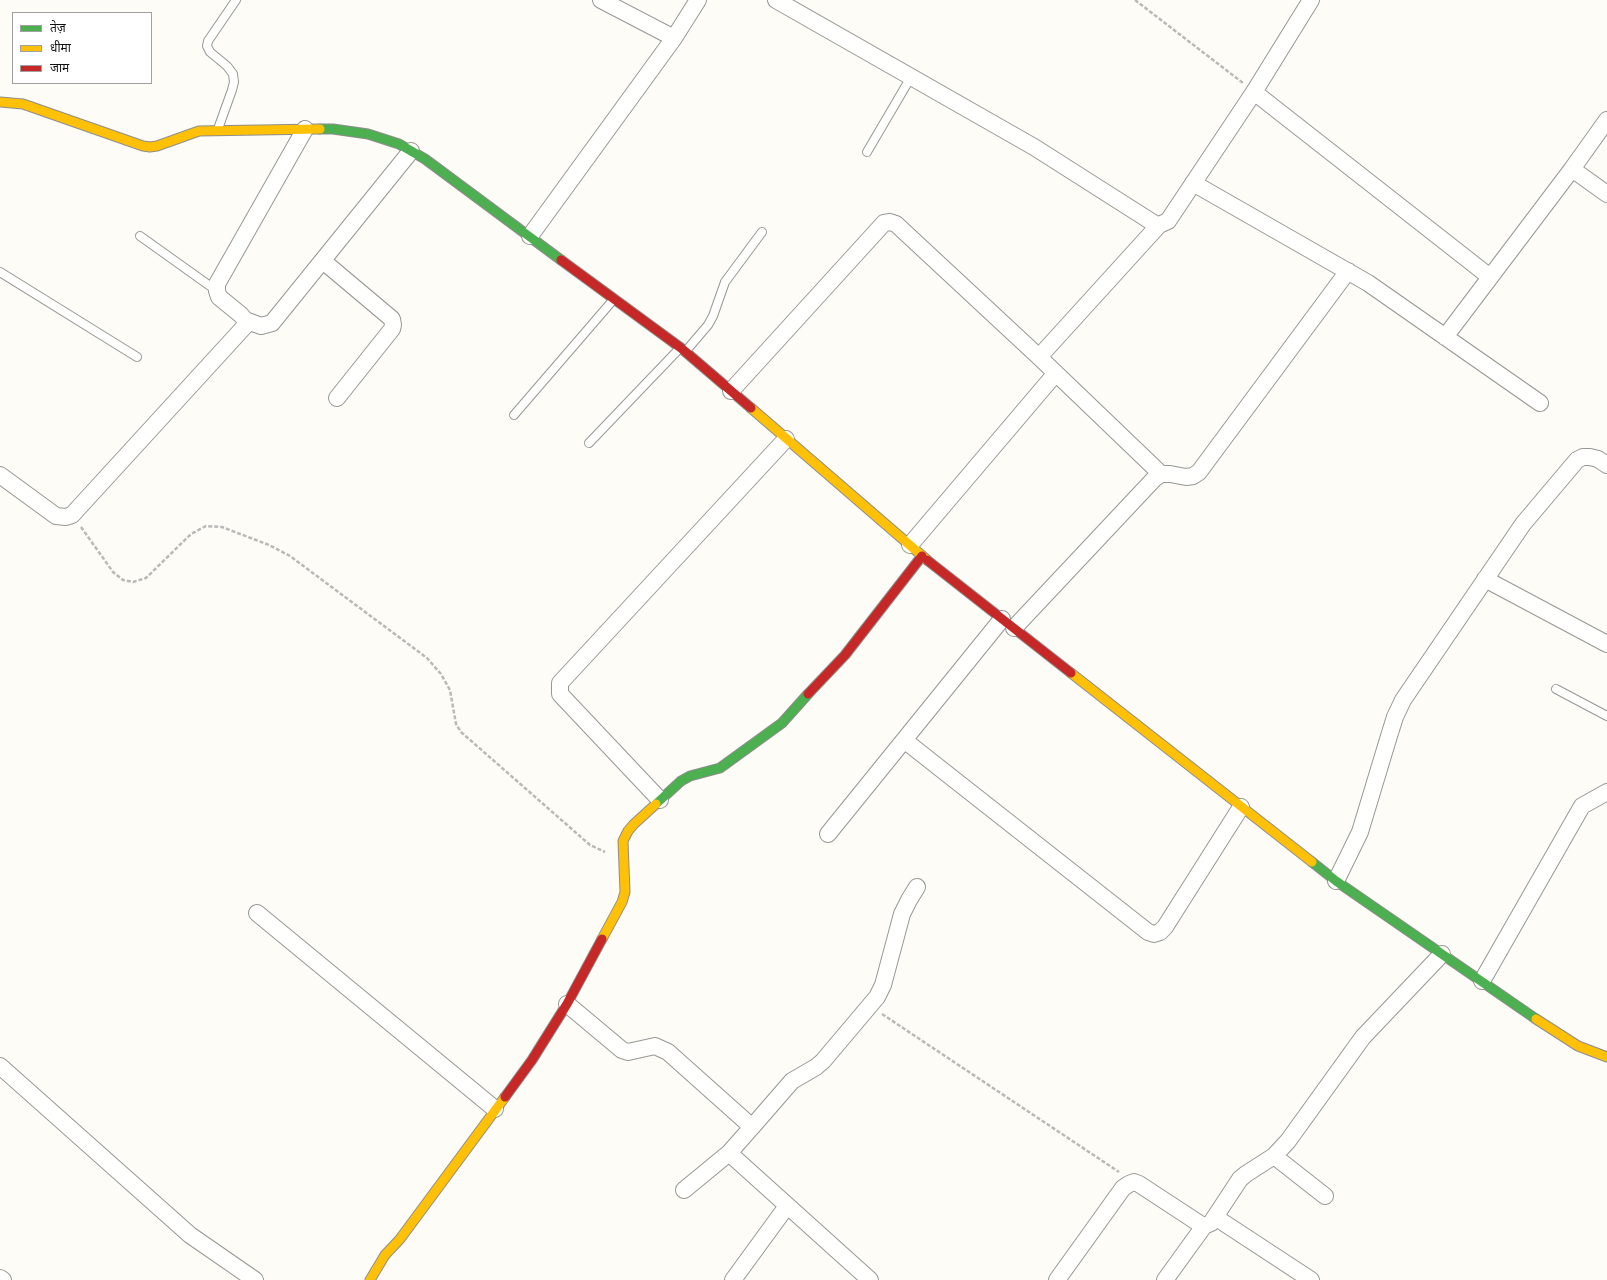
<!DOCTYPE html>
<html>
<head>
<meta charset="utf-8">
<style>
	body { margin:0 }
	#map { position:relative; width:1607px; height:1280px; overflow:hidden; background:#fdfcf7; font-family:"PT Serif","Noto Sans Devanagari",serif }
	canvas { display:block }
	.legend { position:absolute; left:12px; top:12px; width:140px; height:72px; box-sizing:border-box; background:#fff; border:1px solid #a0a0a0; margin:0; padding:5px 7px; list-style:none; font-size:12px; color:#111 }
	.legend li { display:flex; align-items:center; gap:8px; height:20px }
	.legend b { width:20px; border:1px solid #a0a0a0 }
</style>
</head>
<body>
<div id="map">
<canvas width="1607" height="1280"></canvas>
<ul class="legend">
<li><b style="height:5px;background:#4caf50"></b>तेज़</li>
<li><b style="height:5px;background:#ffc107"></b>धीमा</li>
<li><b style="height:5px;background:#c62828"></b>जाम</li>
</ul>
</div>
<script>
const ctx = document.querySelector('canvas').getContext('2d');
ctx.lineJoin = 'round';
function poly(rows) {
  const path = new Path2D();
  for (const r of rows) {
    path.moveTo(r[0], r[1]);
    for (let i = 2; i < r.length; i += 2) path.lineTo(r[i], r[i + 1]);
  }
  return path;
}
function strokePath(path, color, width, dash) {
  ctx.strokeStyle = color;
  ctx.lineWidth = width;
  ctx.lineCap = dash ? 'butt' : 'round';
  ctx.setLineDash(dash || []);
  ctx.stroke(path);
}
const lane = poly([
	[218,129,232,90,234,82,233,74,227,66,210,52,207,46,208,41,236,0],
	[867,152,911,77],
	[140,236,217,291],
	[0,272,137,357],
	[685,352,708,325,713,316,725,282,762,232],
	[514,415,614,299],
	[589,443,680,348],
	[1556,689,1607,716]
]);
const street = poly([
	[601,0,674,38],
	[776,0,1034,147,1155,224,1159,225,1168,221,1254,92,1311,0],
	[1254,92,1490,277],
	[1572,169,1607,194],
	[1193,183,1368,283,1540,403],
	[530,236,674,38,698,0],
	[323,261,392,319,393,325,392,329,337,398],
	[245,320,261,326,272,323,411,151],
	[1445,337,1572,169,1607,120],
	[1039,357,1159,225],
	[731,391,884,223,890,222,896,224,1039,357,1161,474],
	[0,475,56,516,66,517,72,515,245,326,245,320,241,315,219,297,217,291,217,284,305,129],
	[910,545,1056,373],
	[1485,579,1607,644],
	[1014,628,1154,479,1161,474,1170,474,1186,477,1193,476,1199,472,1348,271],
	[904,740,1148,932,1154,934,1160,932,1165,927,1241,807],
	[660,800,560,694,560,683,786,439],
	[828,834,1002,619],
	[1336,881,1360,832,1389,736,1395,717,1403,700,1523,524,1577,460,1583,457,1590,457,1598,459,1607,465],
	[257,913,495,1109],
	[1482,981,1582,806,1607,792],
	[567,1004,622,1050,628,1052,655,1046,668,1052,752,1127,729,1153,870,1280],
	[0,1066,190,1235,255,1280],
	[752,1127,792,1081,816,1067,823,1061,877,997,883,985,902,914,909,900,917,887],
	[1274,1156,1325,1196],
	[684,1190,729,1153],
	[1215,1217,1311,1280],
	[0,1278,3,1280],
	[733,1280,787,1206],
	[1057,1280,1123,1188,1129,1184,1134,1182,1139,1184,1200,1224,1204,1226,1211,1223,1240,1179,1246,1174,1274,1156,1288,1141,1363,1037,1442,954],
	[1165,1280,1204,1226]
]);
const fast = poly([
	[320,129,333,129,368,134,399,144,425,159,561,260],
	[656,804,681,781,690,776,720,768,782,723,808,694],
	[1312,862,1336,881,1536,1019]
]);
const slow = poly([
	[0,102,23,104,143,146,150,147,157,146,199,131,320,129],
	[751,408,927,560],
	[1071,673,1312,862],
	[602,939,622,902,625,892,623,841,628,831,634,824,656,804],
	[1536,1019,1578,1046,1607,1057],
	[370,1280,385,1255,400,1239,505,1097]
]);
const jam = poly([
	[561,260,681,348,751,408],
	[927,560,1071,673],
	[808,694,845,655,922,556],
	[505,1097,532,1060,567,1004,602,939]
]);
strokePath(lane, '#979795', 10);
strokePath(street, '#979795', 18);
strokePath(fast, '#8e8d8b', 11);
strokePath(slow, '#8e8d8b', 11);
strokePath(jam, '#8e8d8b', 11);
strokePath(poly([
	[1135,0,1243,83],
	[81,527,113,572,123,580,133,582,146,578,191,534,206,526,222,527,269,545,290,556,427,658,441,674,450,690,456,724,461,732,590,845,605,852],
	[882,1014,1119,1172]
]), '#b9b9b8', 2.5, [4, 2]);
strokePath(lane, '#fffffe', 8);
strokePath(street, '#fffffe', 16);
strokePath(fast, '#4caf50', 9);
strokePath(slow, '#ffc107', 9);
strokePath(jam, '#c62828', 9);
</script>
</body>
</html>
